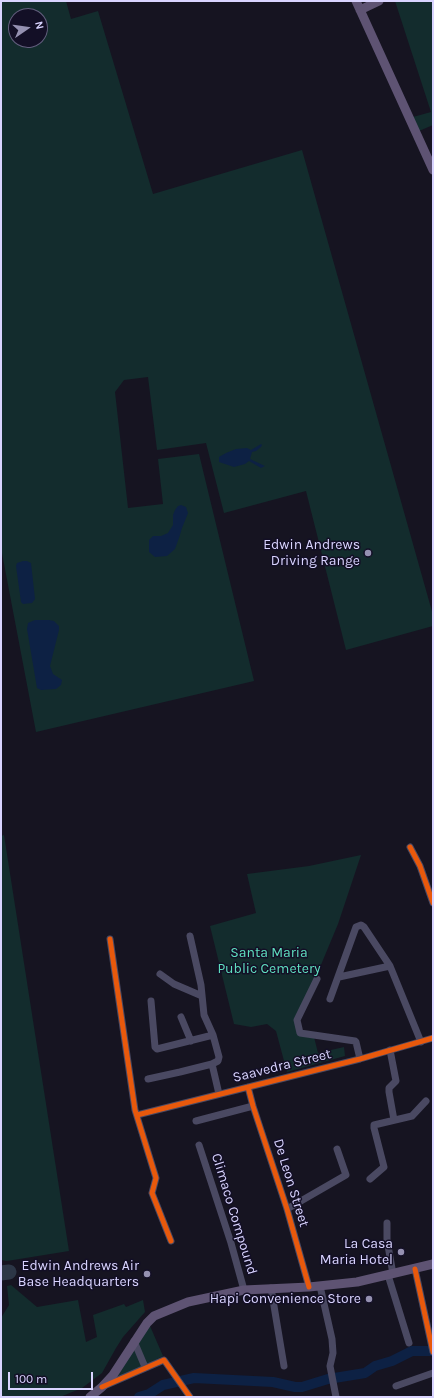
<!DOCTYPE html>
<html>
<head>
<meta charset="utf-8">
<style>
	body { margin:0 }
	#map { position:relative; width:434px; height:1398px; overflow:hidden; background:#161421; font-family:Karla,sans-serif }
	canvas { display:block }
	.frame { position:absolute; inset:0; border:2px solid #d9d4ff; pointer-events:none }
	.north { position:absolute; left:8px; top:8px; width:40px; height:40px; box-sizing:border-box; background:#130f26; border:1px solid #625e7d; border-radius:50%; rotate:77deg; font-size:11px; font-weight:700; line-height:16px; text-align:center; color:#d9d4ff }
	.north::after { content:''; display:block; margin:auto; width:14px; height:18px; background:#9591b1; clip-path:polygon(50% 0,100% 100%,50% 72%,0 100%) }
	.scale { position:absolute; left:8px; top:1372px; width:85px; height:18px; box-sizing:border-box; border:2px solid #d9d4ff; border-top:0; padding-left:5px; font-size:12px; line-height:14px; white-space:nowrap; color:#d9d4ff; -webkit-text-stroke:3px #130f26; paint-order:stroke }
</style>
</head>
<body>
<div id="map">
<canvas width="434" height="1398"></canvas>
<div class="frame"></div>
<div class="north">N</div>
<div class="scale">100 m</div>
</div>
<script>
const ctx = document.querySelector('canvas').getContext('2d');
ctx.lineJoin = 'round';
function paint(path, color) {
  ctx.fillStyle = color;
  ctx.fill(path, 'evenodd');
}
function poly(rows) {
  const path = new Path2D();
  for (const r of rows) {
    path.moveTo(r[0], r[1]);
    for (let i = 2; i < r.length; i += 2) path.lineTo(r[i], r[i + 1]);
  }
  return path;
}
function strokePath(path, color, width, dash) {
  ctx.strokeStyle = color;
  ctx.lineWidth = width;
  ctx.lineCap = dash ? 'butt' : 'round';
  ctx.setLineDash(dash || []);
  ctx.stroke(path);
}
function write(font, color, halo, rows, align = 'center') {
  ctx.font = font + ' Karla,sans-serif';
  ctx.lineWidth = 3;
  ctx.setLineDash([]);
  ctx.textBaseline = 'middle';
  ctx.strokeStyle = halo;
  ctx.fillStyle = color;
  for (const [text, x, y, turn = 0] of rows) {
    ctx.save();
    ctx.translate(x, y);
    ctx.rotate((+turn || 0) * Math.PI / 180);
    ctx.textAlign = isNaN(turn) ? turn : align;
    if (halo) ctx.strokeText(text, 0, 0);
    ctx.fillText(text, 0, 0);
    ctx.restore();
  }
}
paint(poly([
	[1,1,66,1,71,19,98,11,153,194,302,150,433,615,433,626,346,650,306,491,224,513,206,443,157,450,148,377,124,380,115,392,128,508,163,504,158,459,199,454,254,681,36,732,1,548],
	[16,16,40,16,40,40,16,40],
	[395,1,433,1,433,125,419,131,413,117,431,112],
	[4,835,69,1251,7,1261,1,1260,1,836],
	[361,855,338,924,313,984,295,1019,299,1035,314,1037,318,1053,344,1047,345,1056,287,1072,276,1031,267,1024,251,1027,234,1024,210,926,256,913,247,874,309,866],
	[11,1285,37,1307,78,1300,86,1342,97,1337,93,1315,124,1304,126,1307,143,1300,145,1312,123,1337,116,1348,102,1373,82,1388,60,1397,1,1397,1,1318,9,1305,7,1286],
	[150,1326,163,1356,146,1365,136,1344],
	[134,1346,142,1367,114,1380]
]), '#132c2d');
paint(poly([
	[261,444,262,445,261,447,256,451,252,452,250,459,265,466,261,468,249,461,245,464,234,467,219,462,219,457,226,453,236,449,247,448,251,450],
	[181,505,186,507,188,513,182,528,179,538,175,549,167,556,155,557,149,552,149,540,153,536,161,536,168,533,173,525,173,515,175,510,178,506],
	[23,561,27,561,31,563,35,599,32,603,23,604,21,602,16,566,17,563],
	[35,620,49,620,54,621,59,626,59,630,50,666,53,674,62,680,61,685,56,689,41,690,37,688,27,629,28,623]
]), '#0d2144');
strokePath(poly([
	[139,1397,149,1394,163,1385,194,1378,273,1382,295,1387,302,1387,328,1379,365,1373,375,1366,392,1361,412,1351,433,1351]
]), '#0d2144', 10);
strokePath(poly([
	[1,1273,9,1272]
]), '#2c3646', 15);
strokePath(poly([
	[410,847,420,866,433,903],
	[110,939,135,1110,156,1178,152,1193,171,1241],
	[160,974,174,984,202,996],
	[339,977,390,966],
	[317,979,297,1020,300,1033,355,1041,356,1042,360,1059],
	[330,999,356,927,361,925,364,927,390,966,421,1042],
	[151,1001,155,1047,157,1049,213,1035],
	[181,1017,191,1041],
	[390,1050,396,1081,389,1088,389,1092,394,1120],
	[212,1064,219,1094],
	[148,1079,180,1072,212,1064,218,1061,219,1057,213,1035,204,1015,201,985,190,936],
	[248,1087,253,1106,287,1209,309,1287],
	[137,1115,360,1059,433,1038],
	[196,1121,253,1106],
	[199,1145,231,1243,244,1290],
	[370,1179,384,1167,374,1128,374,1125,412,1116,426,1101],
	[287,1209,346,1175,337,1149],
	[387,1223,387,1240,393,1274],
	[415,1269,433,1352],
	[388,1275,409,1343],
	[320,1286,332,1339,333,1353,330,1366,336,1397],
	[271,1288,284,1366],
	[134,1341,145,1367],
	[104,1386,164,1360,190,1397],
	[396,1386,433,1373]
]), '#4a4962', 7);
strokePath(poly([
	[356,1,433,170],
	[360,10,379,1],
	[90,1397,102,1387,113,1375,147,1323,154,1316,188,1302,244,1290,309,1287,357,1282,433,1264]
]), '#5e5373', 9);
strokePath(poly([
	[410,847,420,866,433,903],
	[110,939,135,1110,156,1178,152,1193,171,1241],
	[248,1087,253,1106,287,1209,309,1287],
	[137,1115,360,1059,433,1038],
	[415,1269,433,1352],
	[102,1387,164,1360,190,1397]
]), '#e8590c', 5);
for (const [x, y, r, color] of [
	[368,553,4,"#9591b1"],
	[401,1252,4,"#9591b1"],
	[147,1274,4,"#9591b1"],
	[369,1299,4,"#9591b1"]
]) {
  const dot = new Path2D();
  dot.arc(x, y, r, 0, 2 * Math.PI);
  ctx.fillStyle = color;
  ctx.fill(dot);
  strokePath(dot, '#130f26', 1.5);
}
write('14px', '#d9d4ff', '#130f26', [
	["Edwin Andrews",360,545],
	["Driving Range",360,561],
	["La Casa",393,1244],
	["Maria Hotel",393,1260],
	["Edwin Andrews Air",139,1266],
	["Base Headquarters",139,1282],
	["Hapi Convenience Store",361,1299]
], 'right');
write('14px', '#5fe0c0', '#130f26', [
	["Santa Maria",269,953],
	["Public Cemetery",269,969]
]);
write('14px', '#d9d4ff', '#130f26', [
	["Saavedra Street",282,1066,-14],
	["De Leon Street",291,1183,73],
	["Climaco Compound",234,1214,73]
]);
</script>
</body>
</html>
